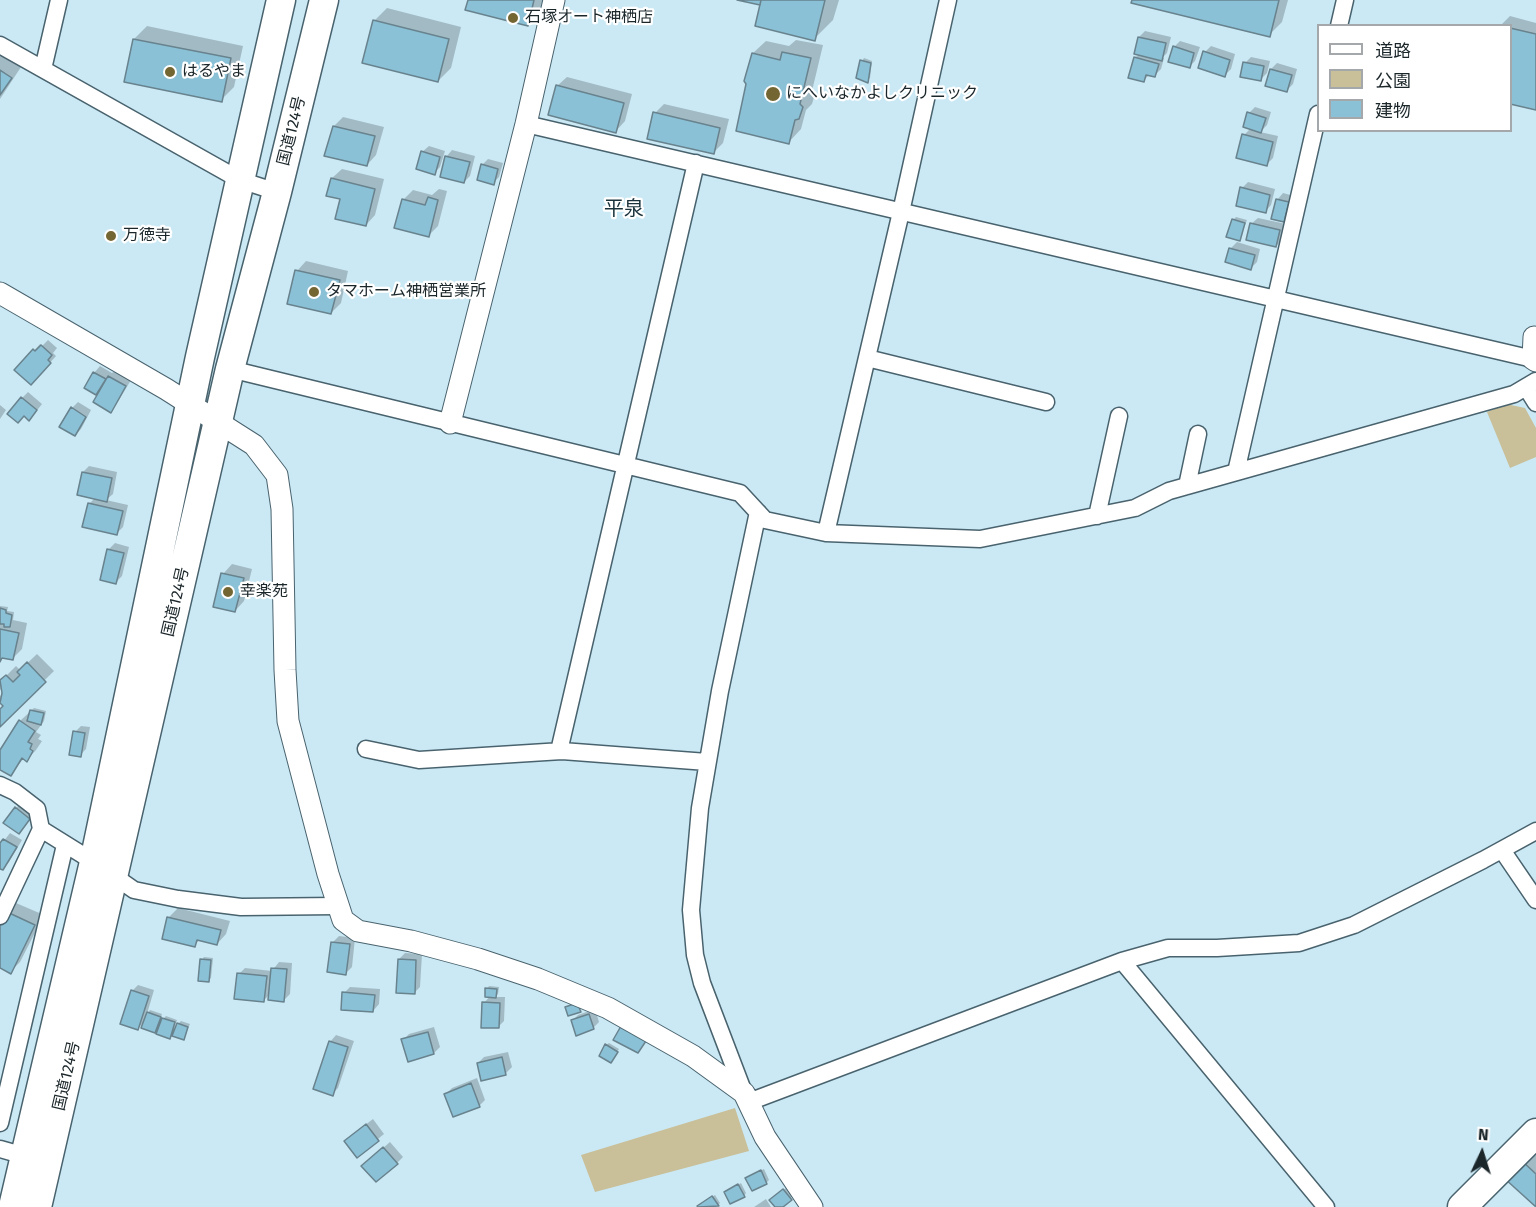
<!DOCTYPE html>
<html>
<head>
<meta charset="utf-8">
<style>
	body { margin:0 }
	#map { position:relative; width:1536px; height:1207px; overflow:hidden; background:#cbe9f5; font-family:"Fira Sans","Noto Sans JP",sans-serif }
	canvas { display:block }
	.legend { position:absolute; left:1317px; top:24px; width:195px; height:108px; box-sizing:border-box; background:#fff; border:2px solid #a4a8aa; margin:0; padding:8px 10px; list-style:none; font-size:18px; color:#1b262a }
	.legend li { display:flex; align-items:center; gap:12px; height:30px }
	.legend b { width:30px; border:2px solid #a4a8aa }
	.north { position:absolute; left:1452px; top:1123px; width:60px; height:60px; -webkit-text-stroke:4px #fff; paint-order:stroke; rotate:4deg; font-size:16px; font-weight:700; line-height:24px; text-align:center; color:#1b262a }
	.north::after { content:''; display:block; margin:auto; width:21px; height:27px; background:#1b262a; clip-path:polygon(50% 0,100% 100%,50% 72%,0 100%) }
</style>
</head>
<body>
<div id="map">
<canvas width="1536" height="1207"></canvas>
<ul class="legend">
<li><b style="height:8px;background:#fff"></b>道路</li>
<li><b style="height:16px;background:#c9bf98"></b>公園</li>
<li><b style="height:16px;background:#8bc1d6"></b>建物</li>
</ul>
<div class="north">N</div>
</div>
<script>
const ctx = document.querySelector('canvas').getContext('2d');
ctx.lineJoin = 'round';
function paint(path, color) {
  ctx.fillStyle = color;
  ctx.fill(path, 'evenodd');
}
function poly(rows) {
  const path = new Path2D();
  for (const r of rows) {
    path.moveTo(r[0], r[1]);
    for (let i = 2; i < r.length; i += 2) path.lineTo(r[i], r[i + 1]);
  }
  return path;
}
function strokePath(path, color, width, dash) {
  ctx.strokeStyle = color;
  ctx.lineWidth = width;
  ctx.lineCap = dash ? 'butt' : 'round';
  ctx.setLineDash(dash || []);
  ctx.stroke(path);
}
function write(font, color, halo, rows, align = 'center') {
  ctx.font = font + ' "Fira Sans","Noto Sans JP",sans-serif';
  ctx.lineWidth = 4.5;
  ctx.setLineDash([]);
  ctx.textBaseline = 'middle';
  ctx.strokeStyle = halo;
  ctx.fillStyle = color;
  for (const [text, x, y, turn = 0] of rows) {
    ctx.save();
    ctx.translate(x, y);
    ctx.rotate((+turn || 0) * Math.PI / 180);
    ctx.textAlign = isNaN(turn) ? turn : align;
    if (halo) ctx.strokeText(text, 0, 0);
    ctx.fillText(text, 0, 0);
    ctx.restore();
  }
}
paint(poly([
	[1506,404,1525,408,1536,428,1536,457,1510,468,1487,412],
	[735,1108,749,1151,595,1192,581,1155]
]), '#c9bf98');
paint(poly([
	[469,0,543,0,540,11,527,24],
	[763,0,839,0,833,20,814,39],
	[1133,0,1288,0,1282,22,1269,35],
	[387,8,461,27,451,68,438,81,374,21],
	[1510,16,1536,23,1536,109,1510,102,1510,26,1500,26],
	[147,26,243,46,234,87,221,100,134,39],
	[1145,31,1171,37,1167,53,1162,58,1164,58,1161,69,1155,75,1150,74,1144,80,1135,58,1139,54,1139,37],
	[796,40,823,45,812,91,815,94,812,104,806,110,801,129,789,142,753,53,766,41,789,46],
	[1180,41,1200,47,1195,61,1189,67,1174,47],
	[1211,46,1235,54,1231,69,1225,75,1205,52],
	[0,49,23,64,0,99],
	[1251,57,1270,61,1267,73,1261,79,1245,63],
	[864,58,872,61,870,78,867,81,862,61],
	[1277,63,1297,69,1293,84,1287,90,1271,69],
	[567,77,632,94,625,121,616,131,557,86],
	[664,104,729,119,723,143,713,153,655,113],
	[1255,107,1271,112,1267,125,1260,132,1278,136,1273,158,1267,164,1244,135,1251,128,1249,113],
	[343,117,384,127,376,155,367,165,334,126],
	[429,146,445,151,440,167,434,173,422,152],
	[452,150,475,156,470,176,464,182,446,157],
	[488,159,503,163,499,177,493,183,482,165],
	[342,169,384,179,375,215,366,225,341,198,328,195,332,178],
	[1248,182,1275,189,1271,205,1265,212,1242,188],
	[439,189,447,191,438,226,428,236,403,200,413,190,432,195],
	[1283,193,1294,196,1290,214,1284,220,1277,200],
	[1236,217,1247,220,1239,240,1233,220],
	[1258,218,1286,224,1282,240,1276,246,1251,224],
	[1237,242,1260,249,1257,262,1251,268,1227,261,1231,248],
	[306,261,348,271,341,303,331,313,297,271],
	[48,340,57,348,53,353,56,356,37,377,16,370,40,344,42,346],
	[100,366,112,373,115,371,131,380,116,405,110,411,98,395,86,388,94,373],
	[28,392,42,404,35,413,22,398],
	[78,402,91,410,81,429,75,435,72,408],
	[0,405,6,410,0,419],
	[89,466,117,472,113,494,106,500,128,505,123,527,117,533,89,504,96,497,83,472],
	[115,543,129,547,122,576,116,582,109,549],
	[232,564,252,569,244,601,235,611,223,574],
	[0,606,8,607,7,611,14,612,13,620,27,623,22,649,12,659,4,657,0,661],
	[37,654,54,671,0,724,0,711,5,706,0,701,0,696,4,693,0,689,0,682,16,666,20,670],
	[34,708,46,711,44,721,36,732,41,735,38,739,42,741,36,750,27,760,24,758,11,774,0,768,0,753,20,721],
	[81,726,90,727,86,749,80,755,75,732],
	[22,802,35,812,25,826,16,808],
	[10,833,22,840,9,862,3,868,0,867,0,846],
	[16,903,44,915,20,962,10,972,0,967,0,926,6,912],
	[178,908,230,921,226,934,217,944,200,939,194,946,169,917],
	[339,936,355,938,352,967,346,973,333,942],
	[405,953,422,954,420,987,414,993,399,959],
	[204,957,213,958,211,978,209,980,202,960],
	[279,962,292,963,290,994,284,1000,270,994,264,1000,239,974,245,968,272,971],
	[138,985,154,990,147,1014,150,1010,162,1014,159,1023,166,1016,177,1020,174,1028,181,1021,190,1024,183,1039,176,1030,169,1037,161,1024,155,1031,145,1021,138,1028,132,991],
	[489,986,499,987,498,994,495,997,505,997,504,1021,498,1027,484,1003,490,996,487,989],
	[350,987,380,989,379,1004,373,1011,344,993],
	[595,1009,599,1022,593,1028,572,1021,578,1015],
	[434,1027,440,1047,434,1053,403,1040,409,1034],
	[336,1035,354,1041,338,1088,332,1094,330,1042],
	[609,1043,619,1049,613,1058,606,1045],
	[508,1052,512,1067,506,1073,478,1063,484,1057],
	[477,1078,485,1100,479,1106,446,1094,452,1088],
	[373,1119,384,1134,357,1156,352,1135],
	[390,1142,403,1157,397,1163,369,1160],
	[1531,1152,1536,1156,1536,1205,1506,1177],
	[764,1169,769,1180,766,1183,747,1178],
	[741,1183,746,1193,744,1196,726,1192],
	[786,1188,793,1196,780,1207,777,1207,774,1197],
	[715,1195,720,1203,718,1205,715,1207,700,1207,702,1203],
	[766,1199,771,1207,754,1207]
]), '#0003');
const building = poly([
	[468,0,534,0,528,26,465,10,468,0],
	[737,0,761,0,760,5,737,0],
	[761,0,825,0,815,41,755,26,761,0],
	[1132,0,1279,0,1270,37,1131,3,1132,0],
	[373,20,449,39,438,82,362,63,373,20],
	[1510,28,1536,34,1536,110,1510,104,1510,28],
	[1138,37,1166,43,1162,61,1134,54,1138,37],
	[133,39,231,58,222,102,124,82,133,39],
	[1173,46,1194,53,1190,68,1168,62,1173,46],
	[1203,51,1230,60,1225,77,1198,68,1203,51],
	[782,52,811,58,800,104,803,107,799,119,795,120,789,144,736,131,746,84,744,81,752,53,780,60,782,52],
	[1134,57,1159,64,1155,77,1146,75,1144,82,1128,78,1134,57],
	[860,60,871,63,868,83,856,78,860,60],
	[1243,62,1264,66,1261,81,1240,77,1243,62],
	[1270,69,1292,75,1287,92,1265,86,1270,69],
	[0,70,12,78,0,95,0,70],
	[556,85,624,103,616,133,548,115,556,85],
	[653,112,720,128,714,154,647,139,653,112],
	[1247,112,1266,118,1261,133,1243,127,1247,112],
	[333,126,375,136,367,166,324,156,333,126],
	[1242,134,1273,142,1267,166,1236,158,1242,134],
	[421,151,440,157,435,175,416,169,421,151],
	[445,156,470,162,464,183,440,177,445,156],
	[481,164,498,169,494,185,477,180,481,164],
	[331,178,375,189,366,226,335,219,340,199,326,196,331,178],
	[1240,187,1270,195,1266,213,1236,206,1240,187],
	[428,197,438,200,429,237,394,228,402,199,425,205,428,197],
	[1276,199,1289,202,1284,222,1271,219,1276,199],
	[1232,219,1245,223,1240,241,1226,237,1232,219],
	[1250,223,1280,230,1276,247,1246,240,1250,223],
	[1229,248,1255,255,1251,270,1225,262,1229,248],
	[295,270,340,280,331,314,287,304,295,270],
	[41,345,52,355,48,360,51,363,31,385,14,370,33,349,35,351,41,345],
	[93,372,106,379,96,395,84,388,93,372],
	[108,376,126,386,111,413,93,402,108,376],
	[21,397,37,410,29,421,24,416,18,423,7,414,21,397],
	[71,407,86,417,75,436,59,427,71,407],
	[82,472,112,478,107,502,77,495,82,472],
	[88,503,123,511,117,535,82,527,88,503],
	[107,549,124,553,116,584,100,580,107,549],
	[221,573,244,578,235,612,213,607,221,573],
	[0,608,6,610,6,613,12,615,10,627,4,627,4,624,0,624,0,608],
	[0,629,19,633,13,660,2,658,0,662,0,629],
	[27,662,46,682,0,727,0,709,3,706,0,703,2,693,0,680,6,675,13,682,20,675,17,672,27,662],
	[30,710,44,713,41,725,27,721,30,710],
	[19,720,35,731,28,742,32,744,30,749,33,751,27,762,22,758,11,776,0,770,0,750,19,720],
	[73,731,85,733,81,757,69,755,73,731],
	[15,807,30,819,19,834,3,823,15,807],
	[3,839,17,847,3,870,0,869,0,843,3,839],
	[5,911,35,925,11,974,0,968,0,922,5,911],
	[167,917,221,930,217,945,197,940,195,947,162,939,167,917],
	[331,942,350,944,346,975,327,972,331,942],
	[200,959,211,960,209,982,198,981,200,959],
	[398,959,416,960,415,994,396,993,398,959],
	[271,968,287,969,284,1002,268,1000,271,968],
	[237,973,267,976,264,1002,234,999,237,973],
	[485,988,497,989,496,998,485,997,485,988],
	[131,990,149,996,138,1030,120,1024,131,990],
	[342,992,375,995,373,1012,341,1010,342,992],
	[482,1002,500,1003,499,1028,481,1028,482,1002],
	[577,1003,581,1012,568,1016,565,1007,577,1003],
	[147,1012,161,1017,155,1033,141,1028,147,1012],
	[589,1014,594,1029,576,1036,571,1020,589,1014],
	[162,1018,175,1022,170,1039,156,1034,162,1018],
	[177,1023,188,1027,184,1040,172,1036,177,1023],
	[621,1026,646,1041,638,1053,613,1040,621,1026],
	[428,1032,434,1054,408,1062,401,1039,428,1032],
	[329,1041,348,1047,333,1096,313,1089,329,1041],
	[605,1044,618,1052,611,1063,599,1056,605,1044],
	[502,1057,506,1075,481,1081,477,1063,502,1057],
	[471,1083,480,1107,453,1117,444,1094,471,1083],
	[366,1124,379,1141,357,1158,344,1141,366,1124],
	[383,1147,398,1164,376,1182,361,1166,383,1147],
	[1521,1160,1536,1174,1536,1207,1504,1178,1521,1160],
	[761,1170,767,1184,752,1191,745,1178,761,1170],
	[738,1184,745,1197,730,1204,724,1192,738,1184],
	[783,1189,792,1200,783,1207,775,1207,769,1200,783,1189],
	[712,1196,719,1206,698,1207,697,1206,712,1196]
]);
paint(building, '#8bc1d6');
strokePath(building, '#68838e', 1.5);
const minor = poly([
	[1339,26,1345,0],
	[0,45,240,180,277,192],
	[43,69,59,0],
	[526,124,1533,359],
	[867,358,1046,402],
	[230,369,740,493,765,520,826,533,980,539,1135,508,1169,491,1514,394,1536,381],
	[1526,387,1536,403],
	[1236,472,1318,114],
	[1187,486,1198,434],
	[758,512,720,691,700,808,691,910,695,955,702,983,744,1093,754,1100,1122,961,1168,948,1217,948,1299,943,1354,925,1483,860,1536,831],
	[1097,516,1119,416],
	[826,533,901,212,948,0],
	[366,749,419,760,562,751,707,762],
	[559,751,696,163],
	[0,785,15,792,37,809,41,829,0,916],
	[41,829,94,862],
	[1502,850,1536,900],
	[114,876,134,890,178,899,241,907,337,906],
	[1122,961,1326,1207],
	[0,1123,65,845],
	[0,1149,25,1156]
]);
const tertiary = poly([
	[0,293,166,389,254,445,277,475,282,509,285,670,288,721,328,874,343,920,358,931,411,941,478,959,538,979,608,1008,693,1056,744,1093,765,1137,812,1207],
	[1534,337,1533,359,1536,361],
	[450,423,526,124,554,0]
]);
const trunk = poly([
	[13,1207,94,862,200,357,281,0],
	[37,1207,230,369,277,192,324,0],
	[1462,1207,1536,1133]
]);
strokePath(minor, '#49636e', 19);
strokePath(tertiary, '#49636e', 23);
strokePath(trunk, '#49636e', 31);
strokePath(minor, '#fff', 16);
strokePath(tertiary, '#fff', 21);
strokePath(trunk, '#fff', 28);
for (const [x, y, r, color] of [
	[513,18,6,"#746633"],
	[170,72,6,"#746633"],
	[773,94,8,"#746633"],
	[111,236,6,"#746633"],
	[314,292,6,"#746633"],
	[228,592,6,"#746633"]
]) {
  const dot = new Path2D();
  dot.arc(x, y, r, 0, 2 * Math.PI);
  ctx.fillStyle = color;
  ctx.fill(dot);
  strokePath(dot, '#fff', 2);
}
write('16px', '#1b262a', '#fff', [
	["石塚オート神栖店",525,18],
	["はるやま",182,72],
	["にへいなかよしクリニック",786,94],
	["万徳寺",123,236],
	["タマホーム神栖営業所",326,292],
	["幸楽苑",240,592]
], 'left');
write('16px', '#1b262a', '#fff', [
	["国道124号",292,131,-76],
	["国道124号",176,602,-77],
	["国道124号",67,1076,-77]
]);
write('20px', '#18313a', '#fff', [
	["平泉",624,209]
]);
</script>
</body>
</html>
